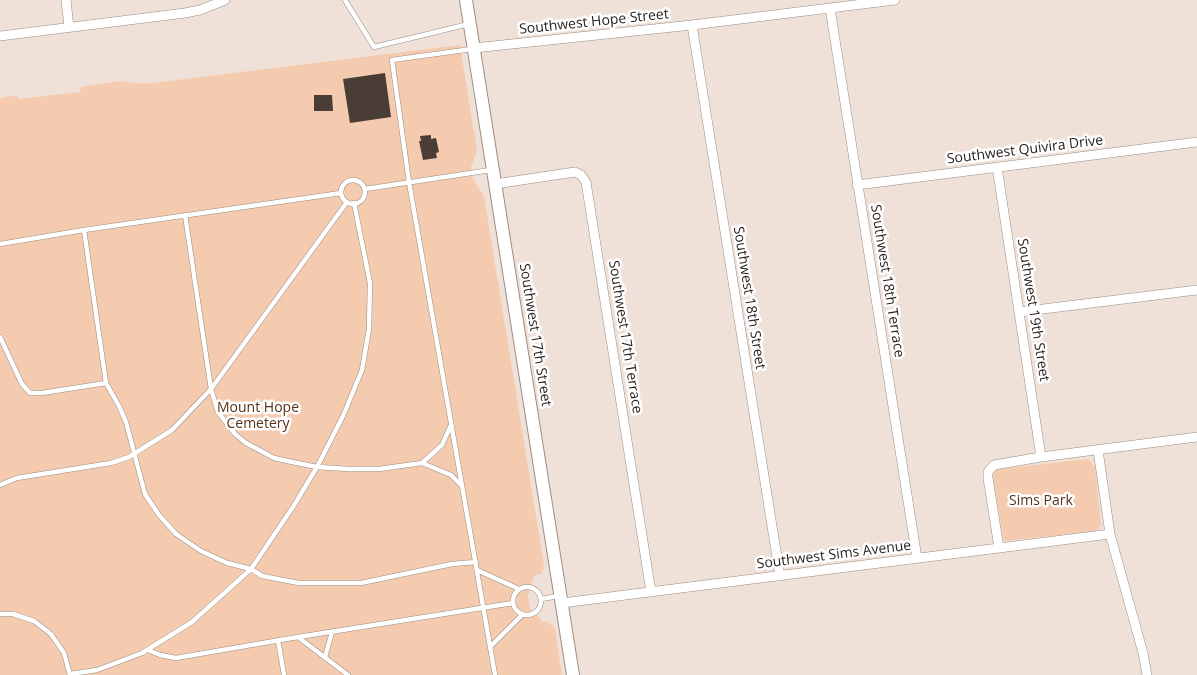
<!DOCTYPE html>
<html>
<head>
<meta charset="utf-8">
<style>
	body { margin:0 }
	canvas { display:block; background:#f0e1d8 }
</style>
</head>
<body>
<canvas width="1197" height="675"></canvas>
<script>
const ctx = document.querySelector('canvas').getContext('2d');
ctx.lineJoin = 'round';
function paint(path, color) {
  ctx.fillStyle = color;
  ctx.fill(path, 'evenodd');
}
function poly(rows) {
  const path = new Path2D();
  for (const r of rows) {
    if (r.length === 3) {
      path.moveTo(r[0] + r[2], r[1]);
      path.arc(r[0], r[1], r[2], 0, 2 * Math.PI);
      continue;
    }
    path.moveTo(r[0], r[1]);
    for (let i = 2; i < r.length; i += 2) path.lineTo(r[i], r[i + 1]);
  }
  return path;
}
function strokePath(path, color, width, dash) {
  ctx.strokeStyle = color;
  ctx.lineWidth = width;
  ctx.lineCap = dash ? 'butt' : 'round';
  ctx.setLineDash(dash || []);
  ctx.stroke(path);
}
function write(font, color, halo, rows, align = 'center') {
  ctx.font = font + ' "Open Sans",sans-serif';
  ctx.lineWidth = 5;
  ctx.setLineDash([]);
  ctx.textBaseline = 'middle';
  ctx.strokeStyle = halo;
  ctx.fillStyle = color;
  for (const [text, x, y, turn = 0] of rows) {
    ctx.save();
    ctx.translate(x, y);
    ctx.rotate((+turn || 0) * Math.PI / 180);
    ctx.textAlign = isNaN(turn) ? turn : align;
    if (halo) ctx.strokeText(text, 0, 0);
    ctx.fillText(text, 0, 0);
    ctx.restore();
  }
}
paint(poly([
	[460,45,477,151,471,167,473,179,484,196,544,565,543,571,541,574,534,576,528,596,530,608,540,618,541,621,549,622,555,629,562,675,0,675,0,98,17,95,18,99,80,92,81,87,120,81,144,84],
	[1087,459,1095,466,1101,524,1099,528,1095,531,1005,541,1003,537,993,475,995,471,1000,469]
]), '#f5cbaf');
paint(poly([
	[385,73,391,117,350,123,343,79],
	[314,95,332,95,333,111,314,111],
	[431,135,431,139,436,138,439,152,436,153,437,158,423,160,419,141,421,141,420,136]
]), '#493d35');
const service = poly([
	[345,0,374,47,469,24],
	[472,49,392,60,409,182,495,675],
	[353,192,12],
	[365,189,491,170],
	[185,215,211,389,218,412,235,434,246,443,274,458,292,462,317,467,350,469,379,469,422,463,451,475,462,486],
	[84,230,106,383,119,406,126,422,145,494,159,515,176,534,201,551,227,563,251,569,262,576,299,583,361,583,452,564,476,562],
	[0,244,84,230,341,193],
	[0,337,22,384,30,393,42,393,106,383],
	[422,463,442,445,451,425],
	[0,485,17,478,111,463,129,457,172,430,211,389,347,202],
	[477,570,519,589],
	[527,601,14],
	[541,599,559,596],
	[0,614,13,614,34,621,51,634,64,653,70,675],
	[298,637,348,675],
	[278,640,284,675],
	[490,647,523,614],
	[148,650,160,655,176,658,292,638,513,603],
	[325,657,332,632],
	[70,674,97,670,142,653,192,622,251,569,293,507,317,467,343,416,362,370,369,329,370,283,354,203]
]);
const minor = poly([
	[66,0,69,27],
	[830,8,917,558],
	[692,25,780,576],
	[0,36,185,13,200,10,225,0],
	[474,48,692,25,895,0],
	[997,167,1041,457],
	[495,184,575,172,581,175,586,182,651,592],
	[857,185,1197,142],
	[1019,312,1197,290],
	[1098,450,1110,534,1143,653,1147,675],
	[999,548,988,478,988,472,994,465,1041,457,1197,437],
	[562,603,1110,534]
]);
const secondary = poly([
	[466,0,573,675]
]);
strokePath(service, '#998c83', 5.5);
strokePath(minor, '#998c83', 10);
strokePath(secondary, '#998c83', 14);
strokePath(service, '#fff', 4.5);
strokePath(minor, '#fff', 9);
strokePath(secondary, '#fff', 12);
write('14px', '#231e1b', '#fff', [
	["Southwest Hope Street",594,22,-6],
	["Southwest Quivira Drive",1025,150,-7],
	["Southwest 18th Terrace",887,281,81],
	["Southwest 18th Street",749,298,81],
	["Southwest 19th Street",1033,310,81],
	["Southwest 17th Street",535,335,81],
	["Southwest 17th Terrace",625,337,81],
	["Southwest Sims Avenue",834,555,-7]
]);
write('14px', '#553219', '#fff', [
	["Mount Hope",258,408],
	["Cemetery",258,424],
	["Sims Park",1041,501]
]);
</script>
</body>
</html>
